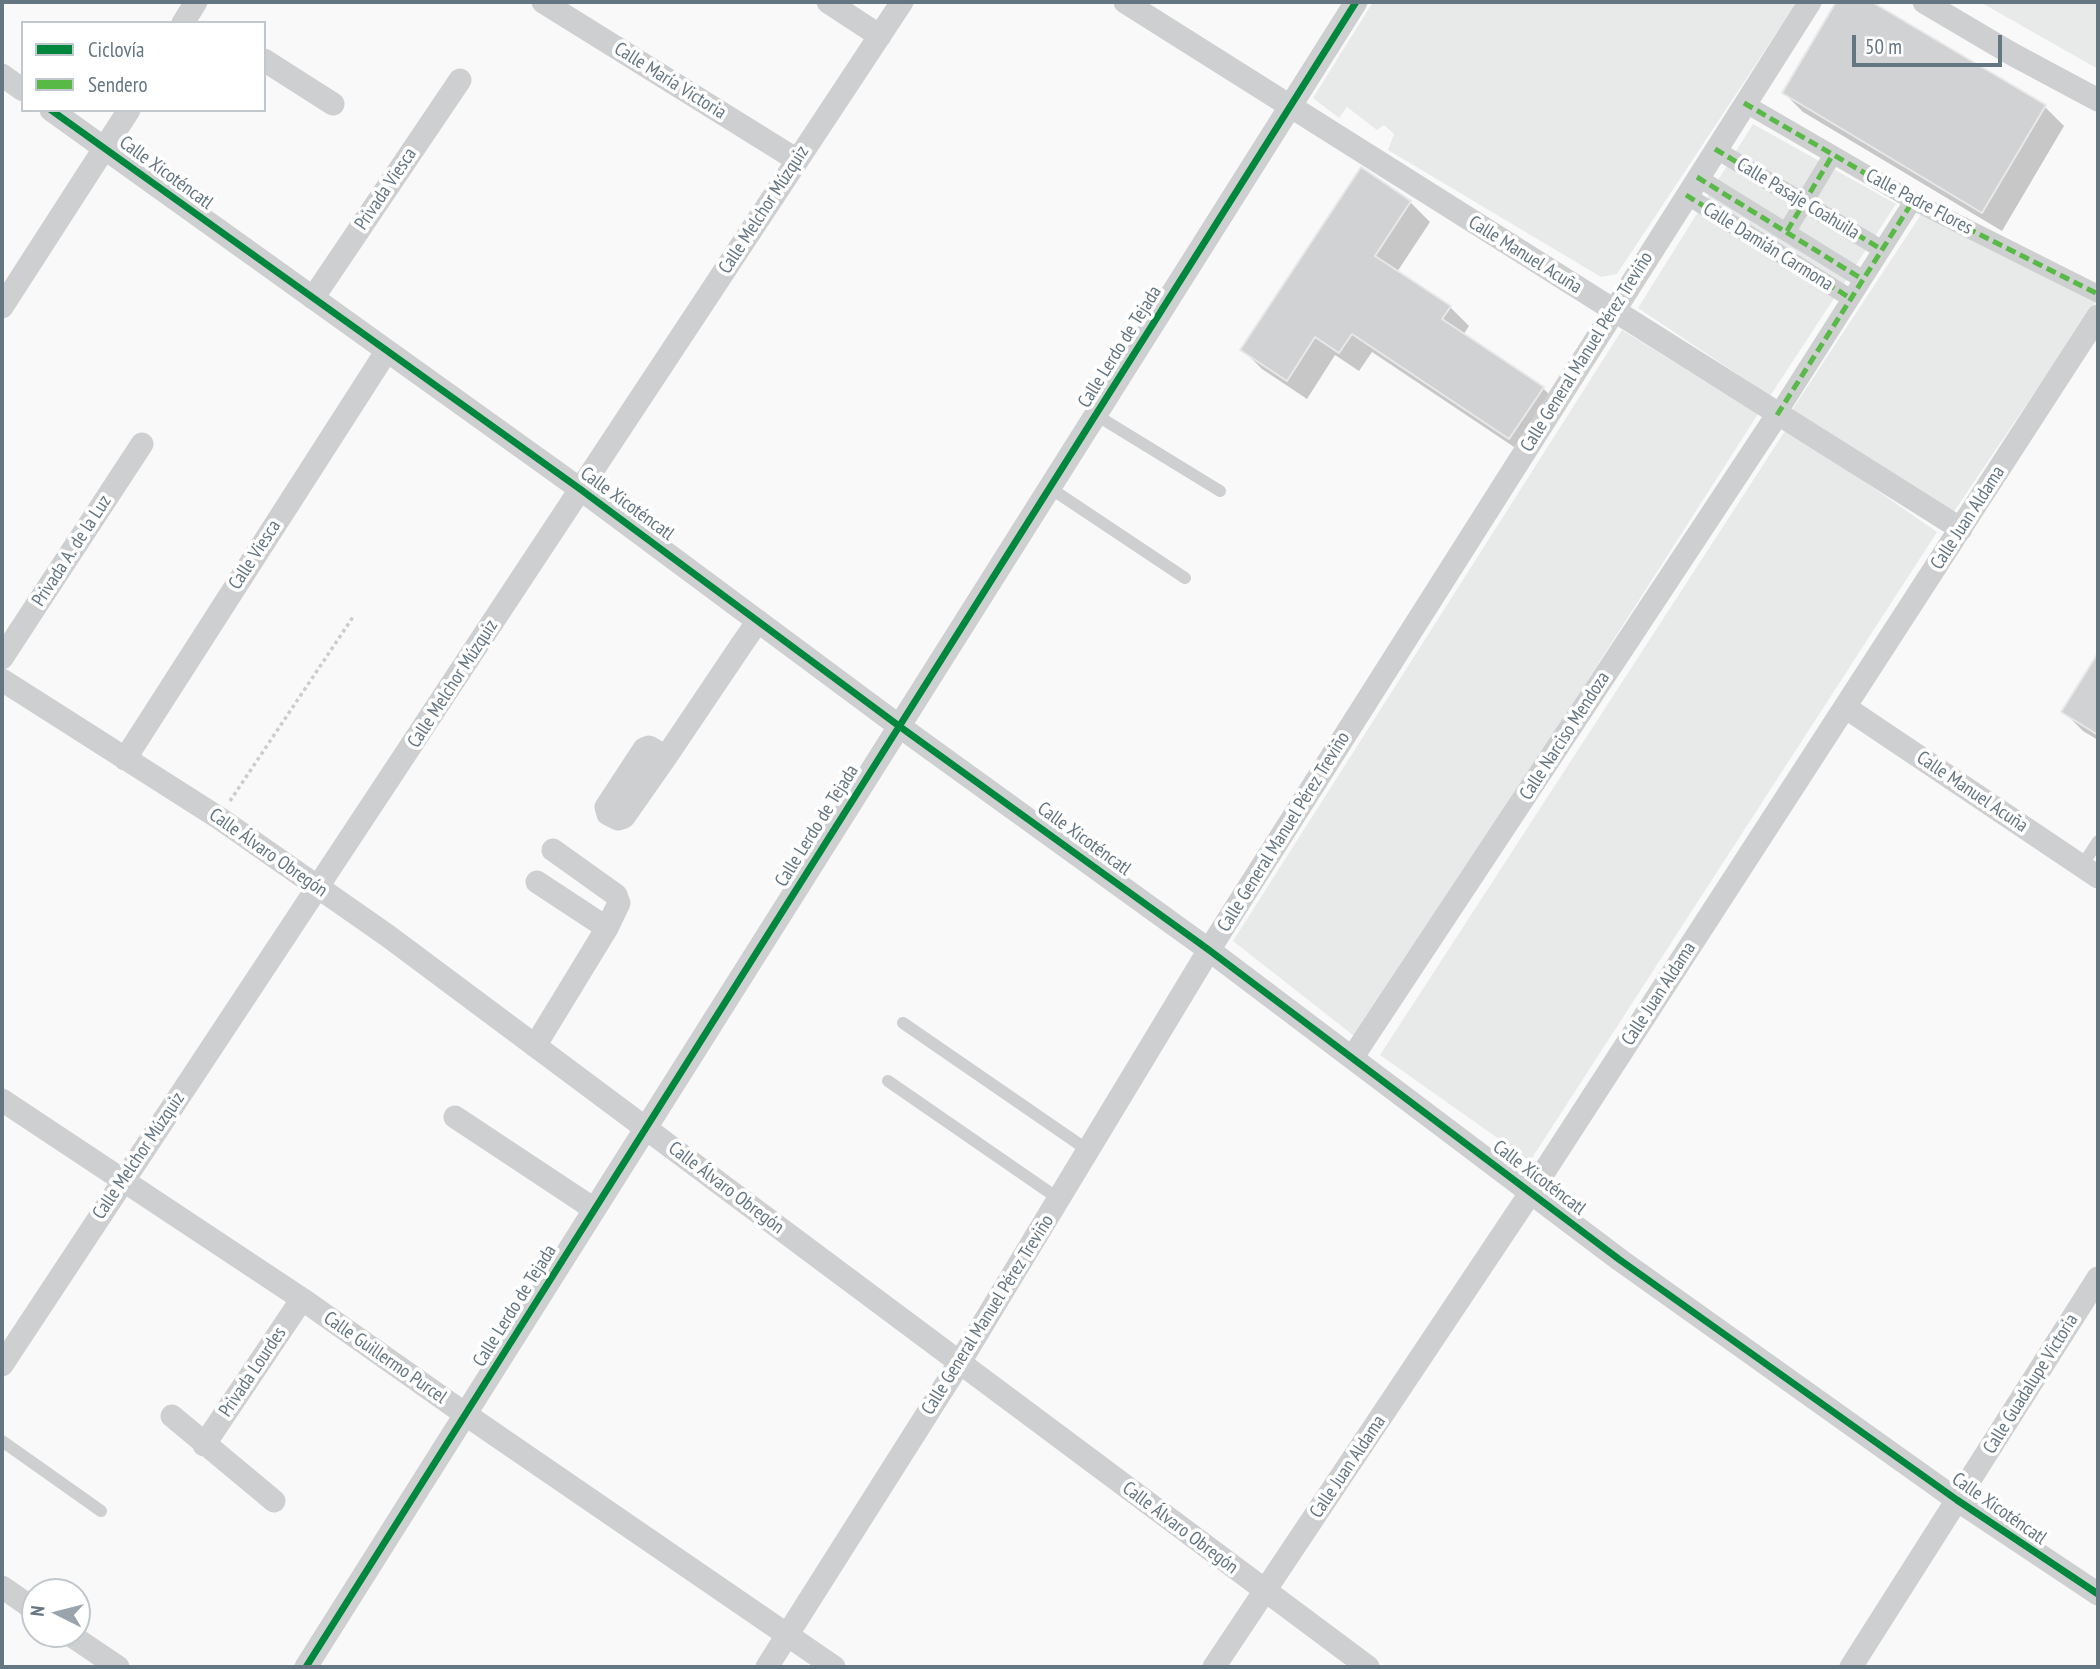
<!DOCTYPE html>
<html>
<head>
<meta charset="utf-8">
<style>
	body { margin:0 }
	#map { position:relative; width:2100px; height:1669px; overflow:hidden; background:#f9f9f9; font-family:"PT Sans Narrow",sans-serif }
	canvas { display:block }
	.frame { position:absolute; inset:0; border:4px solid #657683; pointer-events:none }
	.legend { position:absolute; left:21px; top:21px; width:245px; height:91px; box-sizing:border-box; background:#fff; border:2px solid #c1c8cd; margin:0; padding:9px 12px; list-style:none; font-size:21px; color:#657683 }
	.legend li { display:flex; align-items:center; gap:14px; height:35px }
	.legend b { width:35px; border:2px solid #c1c8cd }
	.north { position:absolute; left:21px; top:1578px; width:70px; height:70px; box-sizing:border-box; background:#fff; border:2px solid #c1c8cd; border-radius:50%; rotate:276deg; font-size:19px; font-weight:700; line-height:28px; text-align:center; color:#657683 }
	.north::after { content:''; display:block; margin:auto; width:24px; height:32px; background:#99a4ac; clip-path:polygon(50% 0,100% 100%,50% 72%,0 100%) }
	.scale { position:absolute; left:1852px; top:35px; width:150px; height:32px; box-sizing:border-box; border:4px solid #657683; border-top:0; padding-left:9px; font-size:21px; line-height:24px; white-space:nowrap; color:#657683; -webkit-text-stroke:5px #fff; paint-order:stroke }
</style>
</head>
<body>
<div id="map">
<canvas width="2100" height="1669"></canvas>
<div class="frame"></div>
<ul class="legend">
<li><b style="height:9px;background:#00873e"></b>Ciclovía</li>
<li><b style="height:9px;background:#58b947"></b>Sendero</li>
</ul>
<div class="north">N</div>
<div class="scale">50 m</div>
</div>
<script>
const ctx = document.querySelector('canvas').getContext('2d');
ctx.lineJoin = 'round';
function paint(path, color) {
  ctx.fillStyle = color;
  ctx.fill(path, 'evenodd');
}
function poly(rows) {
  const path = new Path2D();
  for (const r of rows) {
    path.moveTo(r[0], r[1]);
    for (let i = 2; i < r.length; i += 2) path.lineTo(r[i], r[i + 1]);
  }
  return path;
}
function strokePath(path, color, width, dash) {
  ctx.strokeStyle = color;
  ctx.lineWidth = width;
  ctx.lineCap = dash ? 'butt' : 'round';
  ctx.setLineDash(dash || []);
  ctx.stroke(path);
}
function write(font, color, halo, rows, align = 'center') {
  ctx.font = font + ' "PT Sans Narrow",sans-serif';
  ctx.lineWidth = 7;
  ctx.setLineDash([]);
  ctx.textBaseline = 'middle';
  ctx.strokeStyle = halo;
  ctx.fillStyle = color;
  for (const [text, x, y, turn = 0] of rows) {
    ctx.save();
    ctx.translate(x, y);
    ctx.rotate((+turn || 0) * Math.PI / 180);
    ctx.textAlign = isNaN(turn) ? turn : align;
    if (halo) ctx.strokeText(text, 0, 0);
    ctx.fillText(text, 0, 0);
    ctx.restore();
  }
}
paint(poly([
	[1373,2,1797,2,1617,274,1601,277,1388,150,1394,134,1384,125,1377,130,1347,107,1339,118,1313,98],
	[1980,2,2098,2,2098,69],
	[1753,124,1896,204,1770,396,1638,308],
	[1922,213,2095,303,1953,513,1792,410],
	[1622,330,1758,414,1358,1039,1233,941],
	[1787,428,1937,532,1530,1161,1380,1055]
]), '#e8e9e9');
paint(poly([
	[1838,2,1869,2,2045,107,2064,126,2002,231,1803,112,1784,93],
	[1361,170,1410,202,1430,222,1397,272,1450,307,1469,326,1463,335,1543,388,1562,408,1529,457,1372,352,1359,371,1335,355,1307,399,1262,369,1242,349],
	[2098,656,2098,740,2083,731,2063,711]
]), '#0003');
const building = poly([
	[1836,2,1872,2,2046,105,1982,213,1782,93,1836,2],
	[1361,167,1411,201,1375,256,1451,306,1442,319,1544,387,1509,439,1352,334,1339,353,1315,337,1287,381,1240,350,1361,167],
	[2098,653,2098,735,2061,712,2098,653]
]);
paint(building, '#d0d2d3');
strokePath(building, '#e8e8e8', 2);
strokePath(poly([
	[230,801,353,617]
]), '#cbcccd', 3.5, [3.5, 3.5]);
strokePath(poly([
	[1096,415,1220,491],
	[1050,488,1185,578],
	[2082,866,2098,841],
	[903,1023,1089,1151],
	[888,1081,1059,1199],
	[2,1441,101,1511]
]), '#cecfd0', 12);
strokePath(poly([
	[1744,103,1913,201,2098,294],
	[1715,149,1881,249],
	[1697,177,1862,279],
	[1686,195,1850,298],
	[1787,231,1832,156],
	[1777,415,1913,201]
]), '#cecfd0', 18);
strokePath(poly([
	[543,2,797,160],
	[828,2,880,36],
	[1125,2,1961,529],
	[1924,2,2012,54,2098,100],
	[183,23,196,2],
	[264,60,333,104],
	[2,75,23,90],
	[51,110,580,489,899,726,1209,950,1620,1260,1957,1500,2098,1594],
	[313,298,460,80],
	[2,307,129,110],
	[2,658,142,444],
	[2,680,219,818,388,936,1368,1667],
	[1845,707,2098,877],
	[666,757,649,747,644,749,606,807,608,814,618,819,624,817,666,757,742,644,758,621],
	[125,759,386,352],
	[537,882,607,928],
	[535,1046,607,928,619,903,616,895,553,850],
	[1352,1058,1777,415],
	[2,1100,302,1299,465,1414,834,1667],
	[455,1117,594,1209],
	[2,1365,902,2],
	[172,1416,274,1501],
	[204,1445,302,1299],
	[2,1587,35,1610],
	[69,1634,118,1667],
	[306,1667,1356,2],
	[767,1667,960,1362,1209,950,1810,2],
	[1214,1667,1531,1192,2098,316],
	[1851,1667,2098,1278]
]), '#cecfd0', 23);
strokePath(poly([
	[1744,103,1913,201,2098,294],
	[1715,149,1881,249],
	[1697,177,1862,279],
	[1686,195,1850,298],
	[1787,231,1832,156],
	[1777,415,1913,201]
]), '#58b947', 5, [10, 5]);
strokePath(poly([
	[51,110,580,489,899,726,1209,950,1620,1260,1957,1500,2098,1594],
	[306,1667,1356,2]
]), '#00873e', 7);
write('19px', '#657683', '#fff', [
	["Calle María Victoria",670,81,32],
	["Calle Xicoténcatl",166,173,36],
	["Privada Viesca",386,189,-56],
	["Calle Pasaje Coahuila",1798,199,31],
	["Calle Padre Flores",1919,202,28],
	["Calle Melchor Múzquiz",764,210,-57],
	["Calle Damián Carmona",1768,247,32],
	["Calle Manuel Acuña",1525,255,32],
	["Calle Lerdo de Tejada",1120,347,-58],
	["Calle General Manuel Pérez Treviño",1587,352,-58],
	["Calle Xicoténcatl",627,504,36],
	["Calle Juan Aldama",1968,518,-57],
	["Privada A. de la Luz",72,551,-57],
	["Calle Viesca",255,555,-57],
	["Calle Melchor Múzquiz",453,684,-57],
	["Calle Narciso Mendoza",1565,736,-57],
	["Calle Manuel Acuña",1972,792,34],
	["Calle Lerdo de Tejada",817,826,-58],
	["Calle General Manuel Pérez Treviño",1284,832,-58],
	["Calle Xicoténcatl",1084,839,36],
	["Calle Álvaro Obregón",268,853,35],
	["Calle Juan Aldama",1659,994,-57],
	["Calle Melchor Múzquiz",139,1156,-56],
	["Calle Xicoténcatl",1539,1178,37],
	["Calle Álvaro Obregón",726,1188,37],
	["Calle Lerdo de Tejada",515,1306,-58],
	["Calle General Manuel Pérez Treviño",988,1315,-58],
	["Calle Guillermo Purcel",385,1358,35],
	["Privada Lourdes",253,1372,-56],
	["Calle Guadalupe Victoria",2031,1384,-58],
	["Calle Juan Aldama",1348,1467,-56],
	["Calle Xicoténcatl",1999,1509,35],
	["Calle Álvaro Obregón",1180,1528,37]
]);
</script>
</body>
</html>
